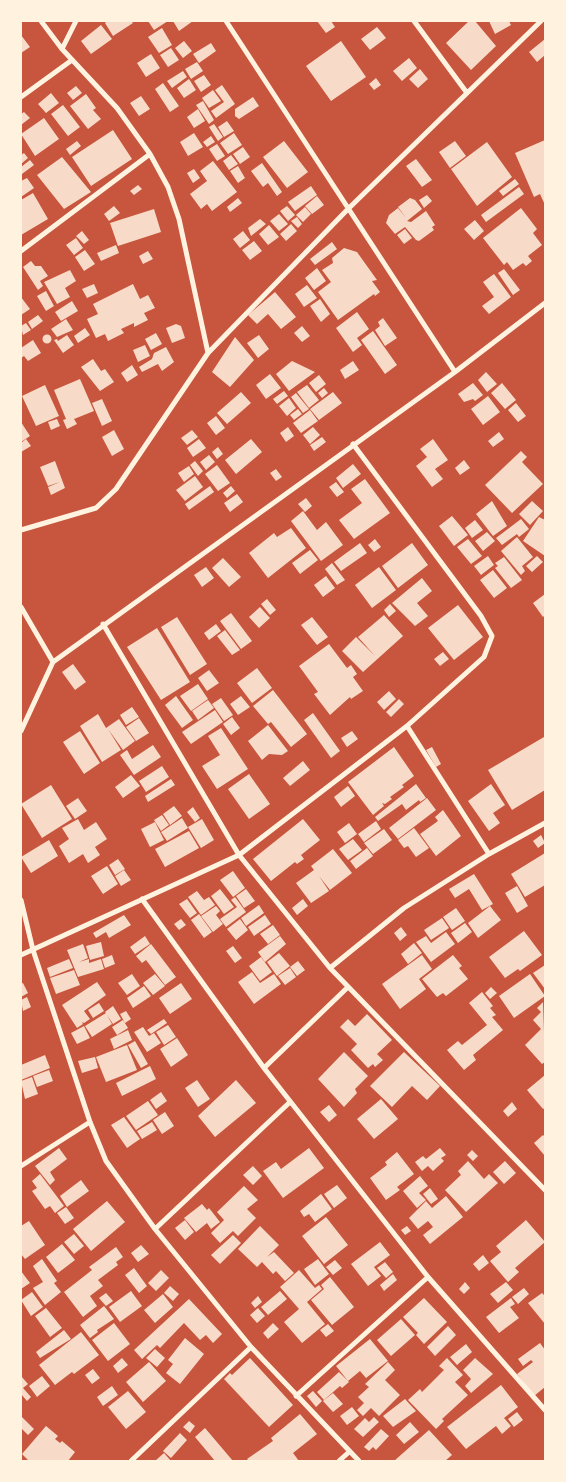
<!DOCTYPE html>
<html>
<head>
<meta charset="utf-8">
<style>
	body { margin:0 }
	#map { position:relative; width:566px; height:1482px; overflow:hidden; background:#c8553d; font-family:Signika,sans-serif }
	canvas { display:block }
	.frame { position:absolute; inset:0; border:22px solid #fff3e0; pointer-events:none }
</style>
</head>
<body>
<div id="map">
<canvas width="566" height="1482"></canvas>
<div class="frame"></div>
</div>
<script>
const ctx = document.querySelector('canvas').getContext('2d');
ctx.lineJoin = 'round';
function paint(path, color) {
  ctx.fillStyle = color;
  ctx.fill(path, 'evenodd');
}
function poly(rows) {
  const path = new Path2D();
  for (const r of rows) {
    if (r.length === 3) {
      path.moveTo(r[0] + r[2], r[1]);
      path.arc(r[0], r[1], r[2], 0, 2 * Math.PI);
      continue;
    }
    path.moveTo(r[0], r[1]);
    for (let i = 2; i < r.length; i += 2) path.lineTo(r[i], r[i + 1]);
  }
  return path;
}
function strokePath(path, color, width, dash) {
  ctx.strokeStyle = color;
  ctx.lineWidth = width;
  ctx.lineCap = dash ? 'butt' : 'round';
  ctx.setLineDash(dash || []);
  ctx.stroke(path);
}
paint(poly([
	[107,21,131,21,133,23,113,36,105,23],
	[148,21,168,21,154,30],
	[173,21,193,21,179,31],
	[317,21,331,21,335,27,326,33],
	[469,21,475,21,496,46,471,70,446,43],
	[489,21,509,21,511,25,495,34],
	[101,25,112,39,91,54,81,41],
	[377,27,386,38,370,50,361,39],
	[162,28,172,45,159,53,148,37],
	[21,35,30,47,21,53],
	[545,39,545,55,537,62,529,52],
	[184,41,192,51,183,58,175,48],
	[341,41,366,77,331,101,306,66],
	[211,43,216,51,199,63,193,54],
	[171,48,179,60,168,67,160,55],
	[151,54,160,68,146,77,137,63],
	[409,58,417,68,402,81,393,71],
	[197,62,203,71,191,79,185,69],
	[420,69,428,79,418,88,409,79],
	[183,71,187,77,172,88,167,81],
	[204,75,211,85,201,92,194,81],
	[376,78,381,85,374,90,369,84],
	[189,79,196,90,184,98,177,88],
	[163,83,179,106,170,112,155,89],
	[222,85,235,104,216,118,211,111,224,102,215,90],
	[76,86,82,93,73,100,67,93],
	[213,90,221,101,209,108,202,98],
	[51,93,59,103,46,113,38,104],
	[86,94,96,108,93,110,101,119,88,129,70,106],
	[141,96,150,109,139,116,130,103],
	[253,97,259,106,239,119,235,116,235,109],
	[203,101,214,120,209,124,196,105],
	[63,105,80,127,68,136,51,114],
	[198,109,205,121,194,128,187,117],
	[24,112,30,118,21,125,21,114],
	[44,118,59,139,35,156,21,134],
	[227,121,234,131,224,137,218,127],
	[214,124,223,137,218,141,209,127],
	[113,130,132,159,91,186,72,157],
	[194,133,203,147,188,156,180,142],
	[234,133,242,145,228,154,220,143],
	[211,136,215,142,207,147,203,142],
	[545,140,545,205,540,194,534,197,515,153],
	[77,141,81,146,70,155,66,149],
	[284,141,308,172,287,188,263,157],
	[455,141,466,156,450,168,439,152],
	[487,142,512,177,477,206,451,169],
	[217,144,225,156,217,161,209,149],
	[243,147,250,157,240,164,233,154],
	[24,153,28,158,21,164,21,155],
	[231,155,238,164,229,170,223,161],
	[62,157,91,192,64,209,37,175],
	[416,159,432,180,422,187,406,166],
	[30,160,34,165,22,174,21,167],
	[213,161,237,192,212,211,207,204,201,209,190,194,207,181,200,171],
	[262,163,282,192,277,196,268,183,263,187,251,171],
	[238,166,245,178,238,183,230,171],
	[194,169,200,178,193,183,187,173],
	[27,178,34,188,21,197,21,181],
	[515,179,519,184,503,196,499,191],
	[138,185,142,189,134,195,130,191],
	[311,186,317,195,295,211,288,202],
	[519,187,524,194,486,222,481,215],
	[33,193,48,219,21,235,21,200],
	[427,195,432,201,424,208,419,200],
	[317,196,324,205,312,214,305,206],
	[238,198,242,203,230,212,227,207],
	[410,198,415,200,422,209,407,221,411,222,426,211,435,225,432,227,434,230,419,241,416,240,405,227,395,234,386,223,389,215,398,208,406,218,398,207],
	[114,206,120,213,109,221,104,214],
	[287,206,295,215,288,221,280,211],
	[305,207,311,214,303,222,296,215],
	[521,208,537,229,533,233,542,245,528,256,532,261,526,266,523,263,513,270,507,262,504,265,483,238],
	[154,209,161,232,118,246,110,223],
	[279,214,288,224,279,231,270,221],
	[297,217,302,224,298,228,291,221],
	[260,219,266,224,251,236,248,228],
	[475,220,484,231,474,240,464,229],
	[291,224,297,231,286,241,280,234],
	[269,225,279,237,268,245,259,234],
	[405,229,412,238,404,244,397,235],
	[82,231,89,240,84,244,76,236],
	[243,231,250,240,240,248,233,239],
	[76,238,83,248,74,255,66,245],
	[254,241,262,251,250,260,242,250],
	[332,242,337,249,315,265,310,259],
	[116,245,119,253,101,261,97,253],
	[344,248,357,252,377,280,372,281,380,292,375,296,374,294,338,320,318,292,331,282,322,270,333,263,332,258],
	[85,250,95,264,84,271,75,257],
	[148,251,153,259,143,264,139,256],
	[31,261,35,266,41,266,48,276,40,281,43,286,38,290,23,267],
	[317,268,326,281,314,290,305,278],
	[504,269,520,290,513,295,498,273],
	[70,270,76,281,65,288,70,297,57,304,44,282],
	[494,274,511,297,489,314,482,306,494,297,483,282],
	[94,284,98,293,87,298,82,289],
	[133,284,140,299,148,295,155,308,144,313,148,320,134,327,134,323,121,329,124,333,108,341,105,334,96,338,87,319,98,314,93,304],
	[307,285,317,298,304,307,295,294],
	[46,291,54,306,46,311,37,296],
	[275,292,296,317,281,329,268,314,257,324,248,315],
	[21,297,30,309,21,315],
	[320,299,330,314,321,322,310,306],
	[72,301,78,311,61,321,55,312],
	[357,312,369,329,357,338,362,345,353,352,336,328],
	[38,315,43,321,32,329,28,322],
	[383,318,397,338,385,346,375,330,380,326,378,322],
	[66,319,73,330,57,337,51,329],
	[26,323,31,330,23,335,21,326],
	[176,324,181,326,185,338,172,343,166,328],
	[302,326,310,336,302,342,294,333],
	[85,328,90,335,78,343,74,336],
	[373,331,397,365,385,374,361,340],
	[156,333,162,344,151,350,145,339],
	[47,339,4.5],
	[67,335,74,345,63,353,54,340,57,339,58,341],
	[259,335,269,349,258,358,247,343],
	[235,337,254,360,230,387,212,372],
	[33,340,41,353,28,361,24,356,21,358,21,348],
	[145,345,150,356,138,362,133,350],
	[166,347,174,362,162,371,158,364,142,372,139,367,152,359,154,353],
	[93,359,101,371,105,369,114,382,100,391,81,367],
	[292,361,315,372,289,391,276,374],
	[353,361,359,370,345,379,340,370],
	[132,365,138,375,127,382,121,373],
	[486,372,497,384,487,392,478,380],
	[270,374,281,388,266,399,256,385],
	[319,375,326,384,316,392,309,383],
	[80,379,94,411,74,419,77,424,67,429,63,420,66,419,54,390],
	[473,383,483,395,475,401,473,399,464,402,458,394],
	[502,383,516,400,505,409,491,393],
	[45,385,59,416,36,426,22,396],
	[307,385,319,400,309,408,297,392],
	[324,388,328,393,322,398,318,393],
	[284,391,288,396,277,404,273,399],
	[241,392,251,403,227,424,217,413],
	[333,392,342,403,319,420,310,409],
	[296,393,309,409,303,413,291,397],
	[488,396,500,412,483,425,471,409],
	[289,398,296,408,287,416,279,406],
	[102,399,112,421,102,426,92,403],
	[516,403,526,416,518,422,508,410],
	[298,409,302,414,294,420,290,415],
	[310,410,318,421,301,433,293,423],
	[216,416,225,428,216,435,207,423],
	[57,419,60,426,51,430,48,422],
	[21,422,30,436,21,442],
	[288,427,294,436,286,442,280,433],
	[313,427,320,435,310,444,303,435],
	[114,430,124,449,112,456,102,437],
	[192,430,198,437,187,445,181,438],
	[499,432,504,439,493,447,488,441],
	[322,437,326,442,314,451,310,445],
	[26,439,31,446,21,452,21,443],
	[199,439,206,448,193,457,187,448],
	[251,439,262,452,236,474,225,460],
	[433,439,448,460,435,469,443,479,432,487,416,466,427,457,420,449],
	[218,447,223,454,217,459,212,452],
	[521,451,527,457,522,462,543,484,512,513,485,485],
	[209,455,215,462,206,470,200,462],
	[464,460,470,468,460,475,455,468],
	[55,461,65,488,51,495,48,487,60,482,48,486,40,467],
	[195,461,203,471,198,476,190,465],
	[353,464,361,474,343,488,336,478],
	[217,465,230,483,218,491,205,474],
	[189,466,194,474,184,482,178,473],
	[276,469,282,477,276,481,270,473],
	[195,476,203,487,185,501,176,490],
	[365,479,390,513,354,539,339,520,362,503,351,489],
	[336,482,344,492,337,497,329,487],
	[210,486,214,492,189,510,185,504],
	[231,486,235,491,227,498,223,493],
	[237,494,243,502,230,512,224,503],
	[306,498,312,506,305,512,298,504],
	[492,501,507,526,493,536,476,514],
	[532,501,543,511,530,525,519,514],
	[303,511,317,530,326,522,343,545,321,561,291,521],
	[452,516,468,535,454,546,439,526],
	[539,517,545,520,545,556,523,541],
	[521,519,529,529,519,537,517,534,502,545,496,538],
	[475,520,483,530,472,538,465,528],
	[291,528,306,548,268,578,249,553,274,533,277,537],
	[487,532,495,541,483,551,475,541],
	[517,537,533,557,522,566,525,571,521,575,501,551],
	[375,539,381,547,374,552,368,545],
	[468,539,482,556,471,564,457,547],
	[360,543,367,553,341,571,334,562],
	[412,543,428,565,398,588,382,566],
	[310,550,318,560,300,574,292,563],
	[488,556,494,565,481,575,474,566],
	[537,556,543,562,532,572,526,566],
	[504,557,522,580,511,588,495,568,498,566,495,563],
	[223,558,241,577,229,587,212,568],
	[332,563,345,580,337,585,325,569],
	[206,567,214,578,202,587,194,575],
	[379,567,396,590,372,608,355,585],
	[493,570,507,588,494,598,480,580],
	[326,576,335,588,323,597,314,585],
	[422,578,432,591,417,603,428,616,415,626,392,603],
	[545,594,545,615,543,617,533,603],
	[267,599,276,610,270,615,261,604],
	[390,604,396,611,389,617,384,610],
	[458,605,483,637,454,660,428,628],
	[260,607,270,618,259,628,249,617],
	[231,613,252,641,241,649,220,621],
	[384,615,403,636,363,672,342,651,356,637,375,656,358,637],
	[177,617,207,664,190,675,161,627],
	[312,617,328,637,317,645,301,625],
	[216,624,221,631,209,640,204,633],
	[157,628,190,682,161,700,127,647],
	[225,630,240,650,232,655,217,636],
	[329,644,347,668,351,665,357,674,353,677,363,691,351,699,350,697,330,715,314,694,318,692,299,666],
	[443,652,449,659,440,666,434,659],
	[73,664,86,682,75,690,62,672],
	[257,668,272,688,252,703,237,683],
	[209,670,219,683,207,691,198,678],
	[198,684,208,699,191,711,180,696],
	[273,690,307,734,291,747,271,722,268,724,253,706],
	[389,691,396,699,384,710,377,702],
	[176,696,193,720,182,728,165,705],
	[241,696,250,707,238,715,230,704],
	[221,698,233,715,224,721,212,704],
	[399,699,404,704,391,717,386,712],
	[208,700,214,708,198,720,192,711],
	[132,707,139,717,126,725,120,715],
	[215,710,223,722,191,744,182,732],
	[313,713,340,751,331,758,304,720],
	[98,714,106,728,119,719,135,741,123,750,108,729,121,750,102,762,80,726],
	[232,717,240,728,231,735,223,724],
	[139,718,149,733,136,741,126,727],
	[268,725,288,751,282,755,269,754,262,760,248,741],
	[221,728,248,769,217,789,202,766,220,755,208,736],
	[80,731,100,763,84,774,63,742],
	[352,731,358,739,347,747,341,738],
	[544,737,545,790,512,810,488,770],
	[153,745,161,757,134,775,120,755,127,750,132,759],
	[394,747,414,776,402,785,404,787,390,797,392,799,385,804,382,803,384,806,373,815,348,782],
	[432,747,441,764,436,767,426,750],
	[303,761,310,770,290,786,283,778],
	[162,766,169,777,146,792,139,781],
	[249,774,270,804,249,819,228,789],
	[131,775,140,786,123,798,115,787],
	[171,779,175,785,148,802,145,796],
	[416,784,426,798,420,802,419,800,406,810,402,804,378,821,375,817],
	[491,784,505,805,493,813,500,823,489,831,468,801],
	[51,785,72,819,42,838,21,804],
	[348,786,355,796,341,807,334,797],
	[78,798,87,811,75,819,66,806],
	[427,798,436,810,398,839,389,828],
	[174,806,182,816,170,825,163,814],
	[193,807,200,818,195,822,187,812],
	[443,810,461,836,436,856,420,834,438,821,435,817],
	[162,815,169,825,161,831,154,820],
	[182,818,188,828,167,841,161,832],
	[78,819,84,830,96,822,107,839,95,847,100,855,88,863,83,854,69,863,59,846,69,839,62,828],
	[202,819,214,840,201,848,188,827],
	[303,819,320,840,301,855,304,859,297,864,295,862,271,881,253,859],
	[376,821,381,829,364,842,358,834],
	[155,822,164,840,150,847,141,829],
	[349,823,357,834,345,843,337,832],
	[414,828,429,848,416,857,408,846,404,848,398,840],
	[384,829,392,840,373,854,364,843],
	[189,831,199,848,165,867,155,849],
	[541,835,545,843,538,848,533,841],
	[353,839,362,850,348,860,339,849],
	[49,840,58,856,31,873,21,857],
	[367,848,373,856,356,869,350,861],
	[333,849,352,873,330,890,319,876,329,891,311,903,296,883,314,870,311,866],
	[545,853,545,885,525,897,511,874],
	[118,859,125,869,115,875,109,865],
	[107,866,118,884,103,894,91,876],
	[124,870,131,880,121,886,115,876],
	[233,871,245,888,233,897,220,880],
	[474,874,493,904,482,910,469,889,455,898,449,889],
	[517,886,528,906,517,913,505,893],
	[220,889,234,907,224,914,211,896],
	[246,889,255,901,244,908,236,896],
	[197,891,204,900,209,897,215,905,201,915,188,897],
	[235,897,246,912,226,927,220,919,237,907,231,900],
	[187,899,197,913,190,918,179,904],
	[303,899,308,906,297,915,292,908],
	[259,905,264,913,246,926,241,918],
	[216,906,220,911,216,915,223,924,213,932,201,916],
	[490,906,501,920,478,938,468,923],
	[456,908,465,921,452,930,443,917],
	[199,914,212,932,204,938,191,920],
	[124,915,131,925,109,938,106,932,96,938,93,933],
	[265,915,271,924,254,936,248,927],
	[442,918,449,928,431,940,424,930],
	[181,919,186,925,179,930,174,924],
	[240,919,248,930,236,940,227,929],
	[465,923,472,932,458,943,451,933],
	[273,925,280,935,268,944,260,934],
	[401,927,407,935,400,941,394,933],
	[524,931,542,955,520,971,518,969,505,978,489,957],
	[446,932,455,944,431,962,416,942,426,936,431,943],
	[145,936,150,944,135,954,130,947],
	[280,936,286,944,265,962,258,952],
	[101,942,104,956,90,960,86,946],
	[414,943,422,953,408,964,401,954],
	[83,944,88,958,79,962,89,959,89,963,101,959,104,969,78,977,67,950],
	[151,944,176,977,165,985,146,960,142,963,136,956],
	[233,946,242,958,235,963,226,951],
	[279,953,290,966,277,976,267,962],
	[112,955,115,964,105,968,102,959],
	[422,955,432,969,419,979,426,989,400,1009,382,984],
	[453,955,462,966,459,968,468,979,446,996,443,993,437,997,422,979],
	[261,957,272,972,260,981,249,966],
	[69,959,73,968,50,977,47,968],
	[298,961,305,970,297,976,290,967],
	[545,965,545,989,533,973],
	[290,968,296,977,285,985,278,976],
	[74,970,80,985,56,994,50,978],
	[252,972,260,983,274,974,281,984,254,1004,238,982],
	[132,974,140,986,127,995,118,983],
	[155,974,165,986,153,995,143,983],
	[530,974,545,996,514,1018,499,996],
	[97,982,106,995,84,1011,90,1019,84,1023,82,1022,83,1024,77,1028,62,1005],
	[23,983,28,993,21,997,21,984],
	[181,983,192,999,170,1014,159,998],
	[144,986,151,996,133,1008,127,998],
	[491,987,497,993,490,999,485,993],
	[482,992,493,1006,490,1008,496,1015,492,1017,503,1030,473,1055,476,1060,464,1070,447,1050,458,1041,462,1045,487,1025,469,1003],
	[27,997,31,1007,23,1011,21,1000],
	[543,1002,545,1062,542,1064,525,1045,541,1029,533,1020,541,1012,537,1008],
	[99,1003,104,1011,93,1018,88,1010],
	[113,1006,121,1019,113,1024,107,1015,112,1024,92,1037,85,1026,106,1013,105,1012],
	[126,1011,131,1019,125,1023,120,1014],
	[367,1014,392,1040,377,1054,383,1060,375,1067,373,1064,368,1068,351,1050,357,1044,340,1027,348,1019,355,1026],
	[164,1019,167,1023,151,1034,147,1030],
	[123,1020,128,1028,117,1035,112,1027],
	[168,1025,176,1037,164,1045,156,1032],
	[84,1026,90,1038,77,1044,71,1033],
	[143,1027,149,1036,154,1033,161,1043,147,1052,134,1032],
	[128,1030,132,1040,114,1049,110,1039],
	[177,1038,188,1055,171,1067,160,1049],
	[135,1041,148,1064,141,1068,128,1045],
	[127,1045,137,1070,106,1082,96,1057],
	[344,1052,368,1076,355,1089,357,1093,344,1107,318,1079],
	[404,1052,440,1086,427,1100,412,1086,392,1107,370,1086],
	[45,1055,50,1068,21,1080,21,1065],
	[95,1057,98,1068,82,1073,78,1061],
	[150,1066,156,1079,122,1096,116,1083],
	[49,1070,53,1081,37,1087,33,1076],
	[545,1075,545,1108,543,1109,527,1090],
	[32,1077,38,1094,25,1099,21,1081],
	[197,1080,210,1099,198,1107,185,1088],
	[236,1080,256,1103,215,1137,198,1116],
	[161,1092,167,1101,156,1109,150,1100],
	[381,1099,398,1119,374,1139,357,1119],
	[148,1101,158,1115,136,1130,126,1116],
	[512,1102,517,1109,508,1117,503,1111],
	[329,1105,337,1115,329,1122,320,1112],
	[165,1112,174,1126,162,1134,153,1120],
	[124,1117,140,1139,127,1148,111,1125],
	[152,1122,157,1130,142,1139,137,1131],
	[543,1135,545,1137,545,1156,534,1143],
	[59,1148,67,1159,50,1172,55,1180,50,1185,35,1166],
	[309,1148,324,1168,283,1198,263,1171,276,1162,281,1169],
	[440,1148,446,1155,441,1158,444,1161,433,1171,428,1166,422,1171,415,1162,423,1156,426,1159],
	[472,1150,478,1156,473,1161,467,1155],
	[397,1152,414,1174,397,1187,400,1190,386,1200,370,1178,387,1165,385,1162],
	[468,1161,484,1179,489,1174,498,1183,466,1212,445,1190,461,1175,458,1171],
	[505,1161,516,1173,504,1184,493,1172],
	[253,1166,262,1176,253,1185,243,1175],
	[40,1174,64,1206,55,1213,50,1206,45,1209,32,1191,37,1188,32,1181],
	[420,1176,428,1186,419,1193,426,1200,417,1208,403,1191],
	[81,1180,89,1191,67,1207,60,1196],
	[337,1185,347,1198,334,1208,324,1194],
	[244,1186,258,1200,247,1209,256,1218,238,1236,233,1231,220,1243,211,1233,224,1220,217,1212],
	[430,1188,438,1199,431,1204,423,1194],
	[321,1194,332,1209,315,1222,309,1214,304,1217,300,1211],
	[446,1196,463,1217,430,1244,423,1235,433,1227,428,1221,418,1229,409,1218,426,1201,432,1208],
	[107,1201,125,1222,91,1251,73,1229],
	[202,1204,207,1210,209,1208,220,1222,211,1229,207,1223,196,1232,184,1218],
	[66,1207,74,1218,65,1224,57,1213],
	[326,1217,348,1245,324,1264,302,1236],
	[185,1220,194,1232,185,1240,175,1228],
	[526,1220,545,1242,515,1268,519,1272,508,1282,490,1261,501,1252,496,1246],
	[29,1221,45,1245,25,1259,21,1254,21,1226],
	[260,1226,279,1245,267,1257,274,1252,294,1273,285,1281,276,1271,273,1274,262,1262,257,1267,238,1249],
	[407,1226,411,1231,405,1235,401,1230],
	[74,1234,84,1246,74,1254,64,1242],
	[233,1235,241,1243,220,1264,211,1255],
	[380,1242,390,1255,374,1267,381,1276,368,1286,351,1264],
	[62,1244,75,1260,58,1273,46,1257],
	[141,1245,149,1254,138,1262,131,1253],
	[116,1247,123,1257,116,1262,118,1265,98,1280,103,1286,90,1296,97,1306,83,1317,64,1292,92,1270,89,1267],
	[483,1255,489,1263,479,1271,473,1264],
	[42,1259,57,1281,54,1283,61,1292,45,1305,33,1288,43,1282,33,1266],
	[318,1259,329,1274,315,1285,304,1269],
	[335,1260,342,1268,333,1275,326,1267],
	[385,1262,393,1272,386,1278,377,1268],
	[134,1268,147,1286,139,1293,125,1275],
	[161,1270,169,1278,156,1291,148,1283],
	[299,1270,315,1288,319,1285,322,1289,307,1302,325,1324,302,1343,284,1322,299,1309,280,1287],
	[21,1271,30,1283,21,1289],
	[393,1274,397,1280,384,1291,380,1285],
	[330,1277,354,1307,332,1325,311,1300,324,1289,321,1285],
	[465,1282,470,1288,464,1294,459,1289],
	[506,1282,513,1290,498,1303,490,1294],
	[170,1286,179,1294,173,1301,164,1293],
	[524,1288,529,1294,518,1304,512,1297],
	[131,1291,142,1306,120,1322,109,1307],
	[280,1291,287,1299,268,1315,261,1307],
	[32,1292,43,1307,31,1316,21,1300],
	[106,1293,113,1301,106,1306,99,1298],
	[542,1293,545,1296,545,1324,528,1303],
	[163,1294,173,1307,155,1323,144,1310],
	[258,1296,262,1302,255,1308,251,1303],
	[424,1298,447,1322,424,1344,416,1335,418,1333,403,1317],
	[511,1298,515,1304,510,1307,519,1318,499,1333,486,1317],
	[189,1299,222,1334,213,1343,206,1335,200,1340,184,1323,160,1348,157,1345,142,1359,134,1350],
	[104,1306,114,1319,97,1330,98,1332,90,1338,80,1325],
	[46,1308,62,1328,50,1337,35,1316],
	[258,1308,265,1316,257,1323,250,1315],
	[401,1319,415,1335,391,1356,377,1340],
	[114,1323,130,1344,108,1361,92,1340],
	[273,1323,279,1329,268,1339,263,1333],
	[328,1324,334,1331,326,1337,320,1330],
	[448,1326,456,1335,435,1356,427,1347],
	[64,1330,71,1339,40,1358,36,1352],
	[81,1332,99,1355,74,1374,72,1372,55,1385,39,1365],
	[185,1338,204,1354,180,1384,166,1373,173,1364,168,1360],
	[370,1339,388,1361,366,1378,360,1371,348,1381,336,1366],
	[540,1343,545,1350,545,1387,534,1396,517,1374,533,1362,531,1360,523,1366,518,1359],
	[466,1344,472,1352,457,1365,450,1357],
	[155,1349,165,1358,157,1367,146,1358],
	[122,1358,128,1365,118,1373,113,1366],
	[250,1358,293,1405,269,1427,224,1379,230,1373,232,1375],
	[447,1358,463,1375,455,1382,468,1395,442,1419,444,1421,436,1429,408,1400,420,1389,422,1392,444,1370,439,1366],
	[475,1358,493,1374,471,1393,465,1386,471,1379,463,1370],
	[149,1362,166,1381,143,1402,126,1382],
	[388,1362,395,1370,385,1380,400,1395,379,1416,371,1408,363,1416,357,1410,364,1403,358,1397,369,1387,365,1384],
	[93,1369,100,1378,92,1384,85,1375],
	[339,1372,349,1382,342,1388,340,1386,324,1400,317,1392],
	[21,1376,28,1384,23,1388,31,1397,27,1401,21,1394],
	[42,1376,50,1386,37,1397,29,1386],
	[501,1385,518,1407,504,1418,511,1426,502,1434,496,1426,466,1449,447,1427],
	[112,1386,118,1395,103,1406,97,1397],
	[128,1391,146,1412,126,1429,108,1407],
	[313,1391,322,1401,316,1407,307,1396],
	[333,1393,343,1404,333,1412,323,1401],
	[405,1399,416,1411,393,1427,383,1416],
	[352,1407,359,1416,347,1425,340,1416],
	[517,1412,523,1420,514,1427,508,1419],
	[300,1414,317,1434,293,1453,299,1461,249,1461,247,1459,273,1441,271,1438],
	[21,1416,34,1429,28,1435,21,1428],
	[374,1417,379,1422,363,1437,354,1429,365,1418,369,1422],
	[189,1421,195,1426,190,1433,183,1427],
	[410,1422,419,1432,404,1444,396,1435],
	[46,1426,58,1436,55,1439,60,1443,62,1441,75,1452,68,1461,29,1461,22,1454],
	[205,1428,233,1461,215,1461,195,1437],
	[381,1429,389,1436,376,1450,373,1447,369,1451,364,1447],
	[429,1430,452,1455,445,1461,394,1461],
	[180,1433,187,1440,171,1458,163,1451],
	[164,1453,171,1461,155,1461]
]), '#f7dbc8');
strokePath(poly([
	[41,21,62,49,117,108,150,154,168,187,179,219,208,353],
	[226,21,455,372],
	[414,21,467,93],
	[62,49,76,21],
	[21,97,72,60],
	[21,251,150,154],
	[21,530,96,508,116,489,208,353,348,209,541,21],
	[21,607,53,662],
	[103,624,239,855,330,968,545,1190],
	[407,726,489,854],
	[21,731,53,662,455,372,545,303],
	[142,899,264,1068,428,1277,545,1410],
	[21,900,33,950,90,1122,106,1161,155,1229,251,1347,359,1461],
	[21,955,239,855,407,726,484,657,492,636,481,616,353,444],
	[330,968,404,908,489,854,545,823],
	[264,1068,348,987],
	[21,1166,90,1122],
	[155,1229,290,1102],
	[296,1396,428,1277],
	[131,1461,251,1347],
	[339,1461,349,1452]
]), '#fff3e0', 5);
</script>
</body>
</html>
